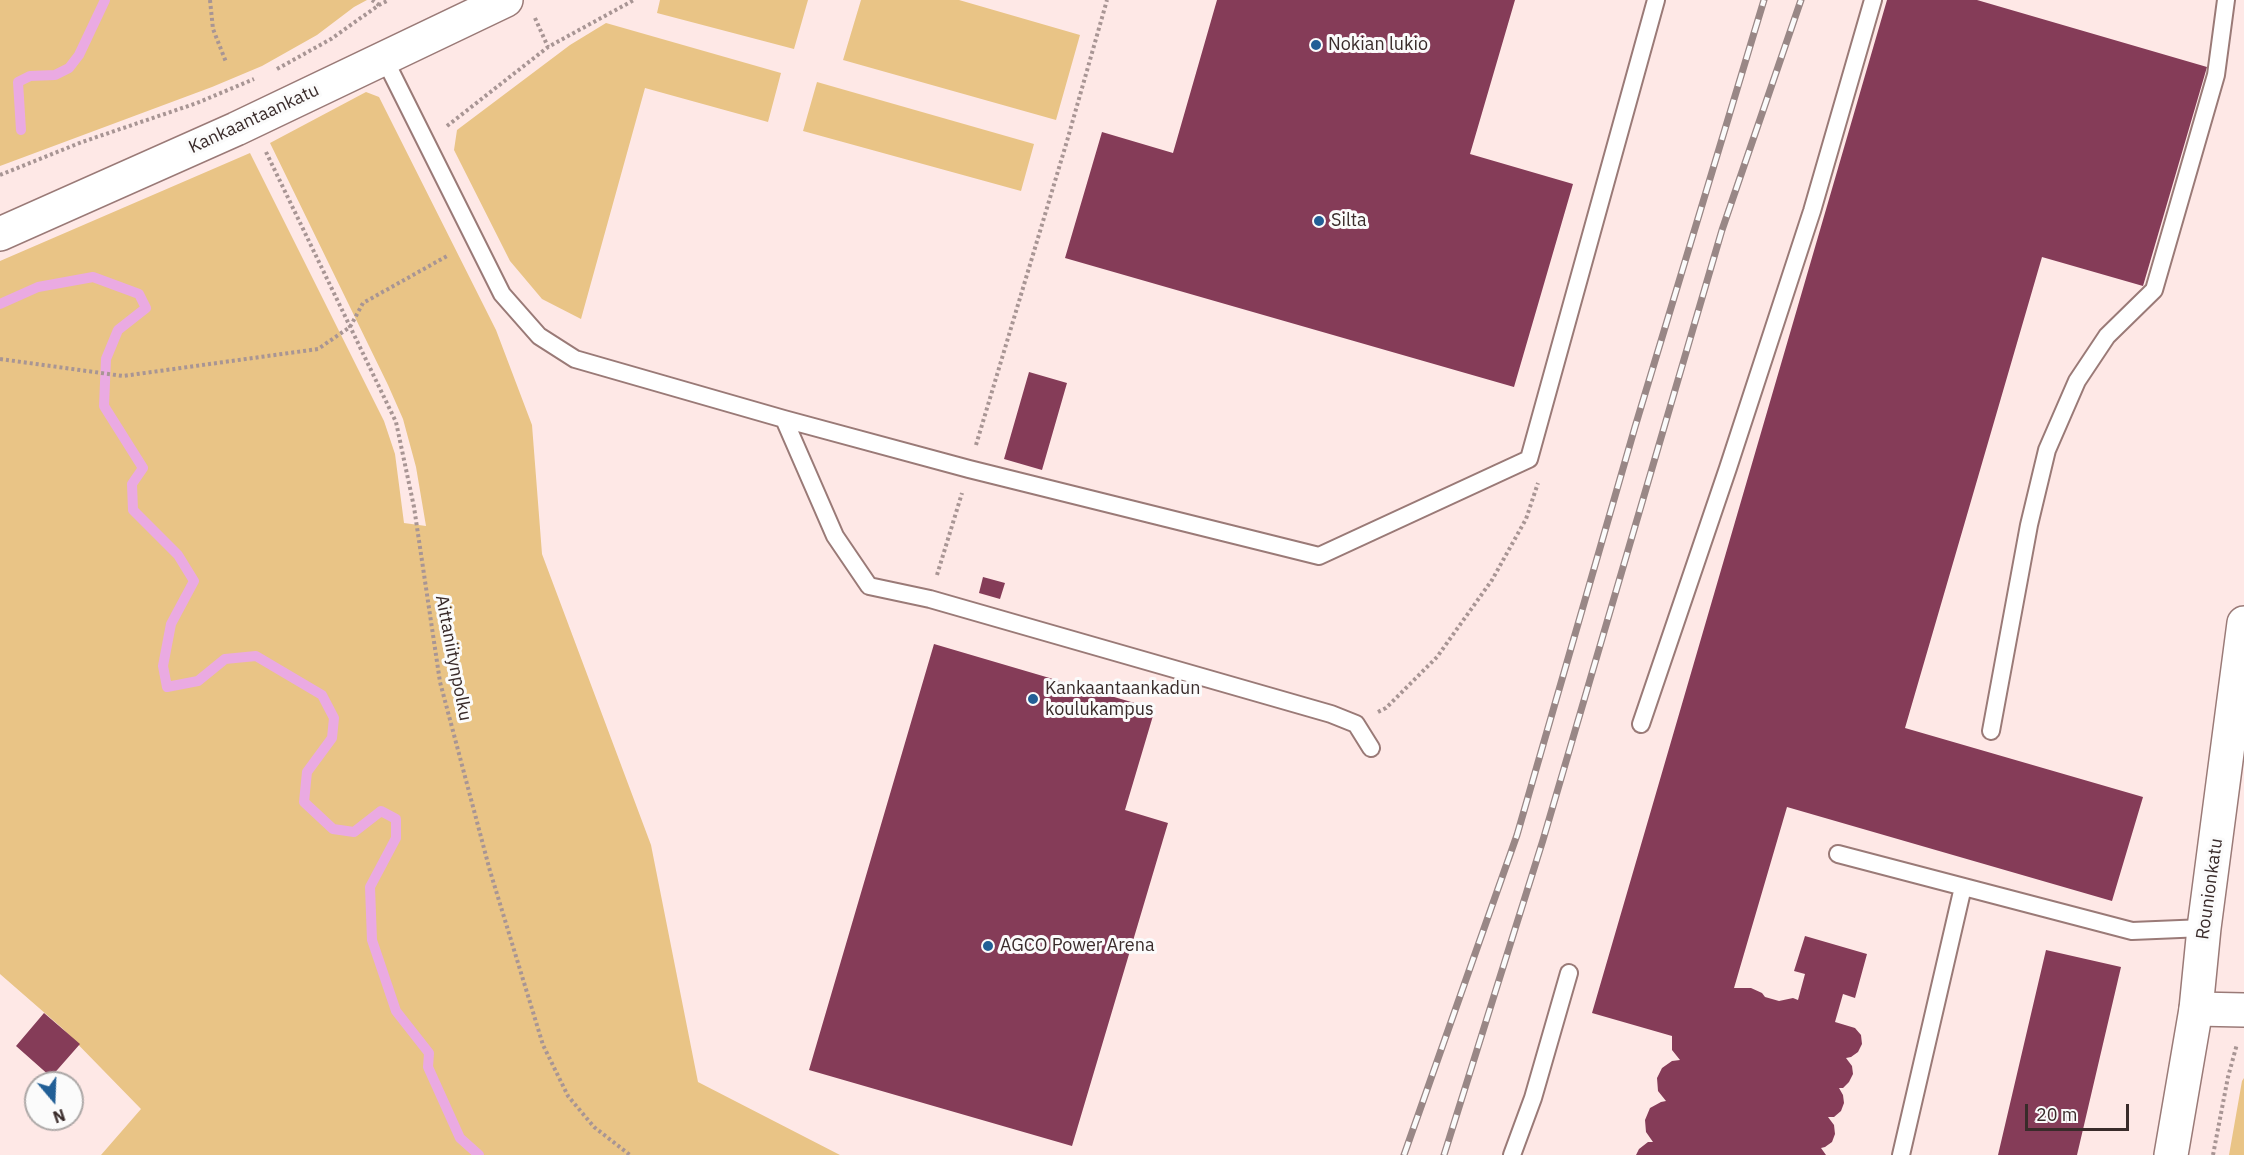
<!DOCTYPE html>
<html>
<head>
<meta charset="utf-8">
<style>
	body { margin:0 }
	#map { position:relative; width:2244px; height:1155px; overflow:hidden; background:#fee8e6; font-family:"IBM Plex Sans",sans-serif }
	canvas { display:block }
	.north { position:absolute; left:24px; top:1071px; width:60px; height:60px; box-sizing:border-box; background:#fbfbfb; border:2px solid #ada8a7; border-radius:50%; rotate:161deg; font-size:16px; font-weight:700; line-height:24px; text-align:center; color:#392b2a }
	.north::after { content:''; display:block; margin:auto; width:21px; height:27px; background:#225f96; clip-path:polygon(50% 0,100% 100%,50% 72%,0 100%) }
	.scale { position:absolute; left:2025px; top:1104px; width:104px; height:27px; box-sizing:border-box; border:3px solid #392b2a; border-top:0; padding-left:8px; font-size:18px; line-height:21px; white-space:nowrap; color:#392b2a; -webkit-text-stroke:4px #fbfbfb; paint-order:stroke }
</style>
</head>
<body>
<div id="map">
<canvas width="2244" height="1155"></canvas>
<div class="north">N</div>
<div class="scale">20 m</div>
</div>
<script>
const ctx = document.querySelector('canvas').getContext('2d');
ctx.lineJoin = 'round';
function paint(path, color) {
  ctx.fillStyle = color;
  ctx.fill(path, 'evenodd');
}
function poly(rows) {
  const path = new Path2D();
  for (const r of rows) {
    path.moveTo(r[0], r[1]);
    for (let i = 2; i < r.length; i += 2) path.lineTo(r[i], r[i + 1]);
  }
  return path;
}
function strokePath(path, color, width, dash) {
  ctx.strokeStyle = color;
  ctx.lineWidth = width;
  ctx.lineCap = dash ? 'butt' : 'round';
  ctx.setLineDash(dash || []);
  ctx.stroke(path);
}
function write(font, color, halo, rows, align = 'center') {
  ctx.font = font + ' "IBM Plex Sans",sans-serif';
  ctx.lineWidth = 6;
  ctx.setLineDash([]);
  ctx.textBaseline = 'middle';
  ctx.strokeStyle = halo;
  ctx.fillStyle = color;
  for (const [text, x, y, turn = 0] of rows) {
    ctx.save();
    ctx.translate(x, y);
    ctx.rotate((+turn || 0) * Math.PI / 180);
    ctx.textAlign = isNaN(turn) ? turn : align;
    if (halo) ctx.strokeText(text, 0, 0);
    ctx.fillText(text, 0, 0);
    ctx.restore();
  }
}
paint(poly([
	[0,0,367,0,354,7,317,35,262,66,212,87,0,166],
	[660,0,808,0,794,49,657,13],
	[861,0,959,0,1080,35,1056,120,843,60],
	[606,23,781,73,768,122,645,88,581,319,542,299,510,261,454,150,457,130,570,45],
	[817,82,1034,144,1021,191,803,131],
	[366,92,379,97,496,330,532,425,542,554,651,845,698,1082,840,1155,101,1155,141,1109,62,1028,0,974,0,261,250,153,384,421,395,454,404,523,426,526,416,467,403,419,388,385,270,143],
	[2244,1078,2244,1155,2229,1155,2242,1081]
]), '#e9c486');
strokePath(poly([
	[21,130,18,82,30,76,55,75,69,68,79,55,105,0],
	[0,304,38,287,93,277,139,294,146,308,118,330,106,359,104,406,143,468,132,484,133,510,178,555,194,581,171,624,163,666,167,687,198,681,225,659,256,656,322,695,334,718,332,738,307,772,304,802,333,829,354,832,381,811,396,819,396,838,370,887,372,940,396,1011,429,1053,428,1067,460,1138,479,1155]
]), '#eaaae2', 10);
paint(poly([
	[1217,0,1515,0,1470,154,1573,184,1514,387,1065,258,1102,132,1173,153],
	[1887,0,1977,0,2207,67,2143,286,2042,257,1905,728,2143,797,2112,901,1787,807,1734,988,1751,988,1762,993,1765,997,1779,1001,1793,998,1798,1000,1805,974,1794,971,1805,936,1867,954,1855,998,1843,994,1835,1022,1855,1028,1861,1035,1862,1044,1858,1052,1851,1057,1846,1058,1852,1066,1853,1074,1849,1082,1843,1088,1839,1088,1843,1095,1844,1103,1841,1111,1834,1117,1828,1117,1834,1125,1835,1134,1832,1142,1825,1147,1821,1148,1826,1155,1636,1155,1639,1149,1648,1142,1653,1142,1646,1132,1645,1120,1650,1108,1661,1102,1666,1101,1658,1091,1657,1078,1662,1068,1672,1061,1680,1060,1672,1050,1672,1036,1592,1013],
	[1029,372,1067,383,1042,470,1004,459],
	[983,577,1005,583,1000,599,979,593],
	[934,644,1155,709,1125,810,1168,823,1072,1146,809,1070],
	[2046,950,2121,967,2077,1155,1998,1155],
	[44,1013,80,1044,51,1077,16,1046]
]), '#853c58');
const lane = poly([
	[384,58,502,294,539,336,575,359,784,419,969,469,1319,556,1529,459,1656,0],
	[784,419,835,536,869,586,930,599,1331,714,1356,724,1371,748],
	[1641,724,1728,468,1812,211,1873,0],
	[1991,731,2029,525,2047,450,2077,381,2107,336,2154,290,2216,75,2226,0],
	[1838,854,2132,931,2204,928],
	[1512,1155,1533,1098,1569,973],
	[1901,1155,1963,887]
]);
const street = poly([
	[2196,1009,2244,1010]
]);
const secondary = poly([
	[0,234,236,129,506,0],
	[2171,1155,2196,1009,2204,928,2244,623]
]);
strokePath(lane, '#9a7a77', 20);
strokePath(street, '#9a7a77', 36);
strokePath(secondary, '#9a7a77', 36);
strokePath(poly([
	[210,0,213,29,226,62],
	[372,0,379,5],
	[535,18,548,47],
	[277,69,331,39,379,5,389,0],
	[447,126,548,47,634,0],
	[266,152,396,422,414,507,440,682,490,871,543,1045,568,1096,594,1127,630,1155],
	[0,175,82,142,197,103,254,79],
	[0,359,123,376,318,349,350,327,363,303,447,256],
	[976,445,1067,141,1107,0],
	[937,575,962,493],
	[1378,712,1386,708,1437,657,1492,580,1526,519,1538,483],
	[2213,1155,2228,1077,2237,1044]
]), '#a89594', 4, [3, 3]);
strokePath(lane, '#fff', 16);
strokePath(street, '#fff', 33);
strokePath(secondary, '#fff', 33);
const rail = poly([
	[1404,1155,1517,835,1635,427,1764,0],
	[1444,1155,1543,840,1722,230,1801,0]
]);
strokePath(rail, '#998786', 7);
strokePath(rail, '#fbfbfb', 4.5, [14]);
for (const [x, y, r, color] of [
	[1316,45,6,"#225f96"],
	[1319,221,6,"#225f96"],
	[1033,699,6,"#225f96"],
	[988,946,6,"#225f96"]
]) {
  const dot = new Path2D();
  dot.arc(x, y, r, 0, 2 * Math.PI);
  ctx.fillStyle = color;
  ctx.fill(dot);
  strokePath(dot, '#fbfbfb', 2);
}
write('18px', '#392b2a', '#fbfbfb', [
	["Nokian lukio",1328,45],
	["Silta",1331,221],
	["Kankaantaankadun",1045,689],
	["koulukampus",1045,710],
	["AGCO Power Arena",1000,946]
], 'left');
write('18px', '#392b2a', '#fbfbfb', [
	["Kankaantaankatu",254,119,-25],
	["Aittaniitynpolku",453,658,79],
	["Rounionkatu",2210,889,-82]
]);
</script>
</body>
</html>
